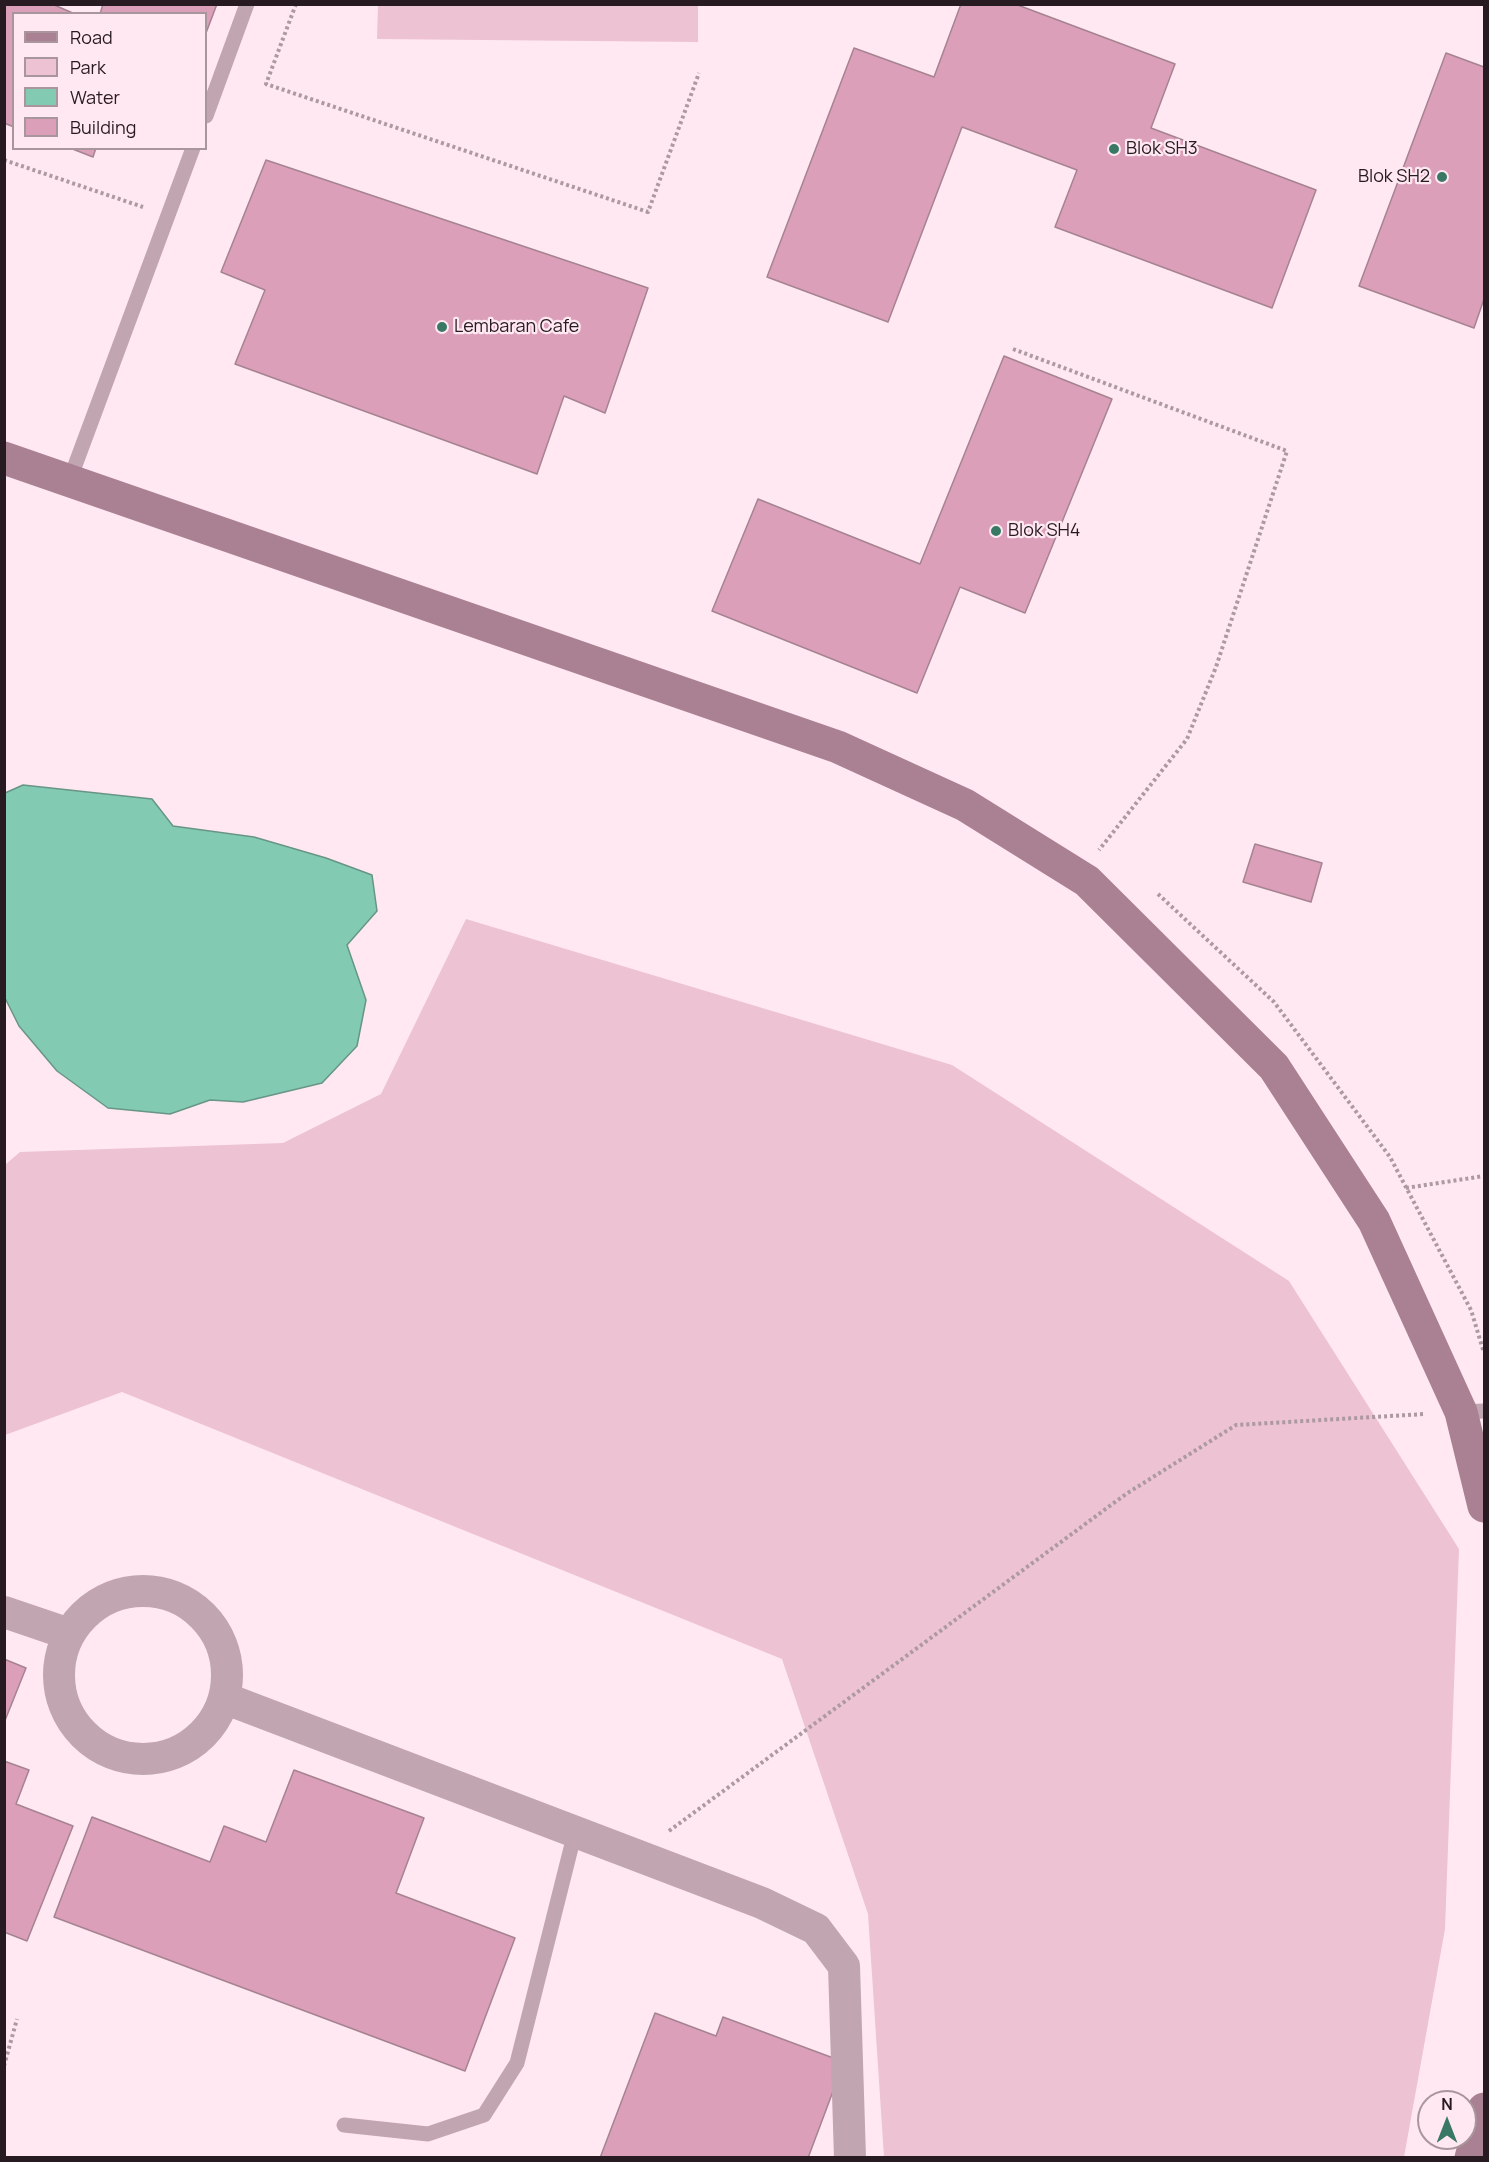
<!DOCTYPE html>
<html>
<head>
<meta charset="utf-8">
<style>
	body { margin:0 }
	#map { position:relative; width:1489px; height:2162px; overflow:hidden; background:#ffe8f1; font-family:Manrope,sans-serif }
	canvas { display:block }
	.frame { position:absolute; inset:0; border:6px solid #271a20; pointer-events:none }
	.legend { position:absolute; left:12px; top:12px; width:195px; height:138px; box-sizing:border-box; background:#ffe8f1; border:2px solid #a9969d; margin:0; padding:8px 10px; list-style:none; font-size:18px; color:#271a20 }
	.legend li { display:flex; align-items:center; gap:12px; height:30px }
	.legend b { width:30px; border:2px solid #a9969d }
	.north { position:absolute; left:1417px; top:2090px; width:60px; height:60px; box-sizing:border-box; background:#ffe8f1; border:2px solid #a9969d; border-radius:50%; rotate:0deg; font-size:16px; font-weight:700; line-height:24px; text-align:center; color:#271a20 }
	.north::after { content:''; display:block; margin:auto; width:21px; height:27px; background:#397864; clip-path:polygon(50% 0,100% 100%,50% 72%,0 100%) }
</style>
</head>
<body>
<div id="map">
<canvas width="1489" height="2162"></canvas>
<div class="frame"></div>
<ul class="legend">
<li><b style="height:8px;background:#a98192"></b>Road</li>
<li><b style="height:16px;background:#edc2d3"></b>Park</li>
<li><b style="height:16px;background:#83cab2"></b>Water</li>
<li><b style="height:16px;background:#dc9fb9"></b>Building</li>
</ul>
<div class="north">N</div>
</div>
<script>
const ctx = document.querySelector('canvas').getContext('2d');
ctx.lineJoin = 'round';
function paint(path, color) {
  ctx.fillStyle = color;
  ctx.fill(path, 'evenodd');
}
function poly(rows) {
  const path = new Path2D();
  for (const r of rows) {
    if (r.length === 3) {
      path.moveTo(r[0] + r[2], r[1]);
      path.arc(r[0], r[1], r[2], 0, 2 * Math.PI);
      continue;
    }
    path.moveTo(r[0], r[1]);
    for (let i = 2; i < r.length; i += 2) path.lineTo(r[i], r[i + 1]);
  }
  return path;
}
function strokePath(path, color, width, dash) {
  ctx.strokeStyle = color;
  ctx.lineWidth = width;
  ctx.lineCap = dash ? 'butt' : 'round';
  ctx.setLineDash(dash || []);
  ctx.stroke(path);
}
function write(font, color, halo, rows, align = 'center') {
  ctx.font = font + ' Manrope,sans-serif';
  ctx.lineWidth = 4.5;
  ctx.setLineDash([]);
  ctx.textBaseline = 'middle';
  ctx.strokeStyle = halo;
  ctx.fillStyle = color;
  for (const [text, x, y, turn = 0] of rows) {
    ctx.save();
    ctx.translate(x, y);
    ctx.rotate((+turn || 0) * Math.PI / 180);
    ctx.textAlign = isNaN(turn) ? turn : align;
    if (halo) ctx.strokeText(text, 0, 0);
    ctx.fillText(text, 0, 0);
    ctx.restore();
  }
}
paint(poly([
	[378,5,698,5,698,42,377,39],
	[466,919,952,1065,1289,1281,1459,1549,1445,1929,1404,2157,884,2157,868,1914,782,1659,122,1392,5,1435,5,1165,20,1152,283,1143,381,1094]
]), '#edc2d3');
const water = poly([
	[23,785,152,799,173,826,254,837,326,858,372,875,377,911,347,945,366,1000,357,1046,322,1083,243,1102,210,1100,170,1114,108,1108,57,1071,19,1026,5,998,5,793,23,785]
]);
paint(water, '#83cab2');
strokePath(water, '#679586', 1.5);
const building = poly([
	[4,4,52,4,75,14,14,14,14,127,4,123,4,4],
	[103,4,217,4,206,33,206,14,100,14,103,4],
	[961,4,1015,4,1175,64,1151,128,1316,190,1272,308,1055,227,1077,170,962,127,888,322,767,277,854,48,934,77,961,4],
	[1446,53,1484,67,1484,299,1474,328,1359,286,1446,53],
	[70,148,96,148,93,157,70,148],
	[266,160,648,288,605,413,564,396,537,474,235,364,265,290,221,272,266,160],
	[1004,356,1112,399,1025,613,960,587,917,693,712,611,758,499,920,564,1004,356],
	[1255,844,1322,863,1311,902,1243,882,1255,844],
	[4,1659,26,1668,4,1723,4,1659],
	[4,1761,29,1770,16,1804,73,1826,27,1941,4,1932,4,1761],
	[294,1770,424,1818,396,1893,515,1938,465,2071,54,1917,92,1817,210,1862,224,1826,266,1842,294,1770],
	[655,2013,716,2036,723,2017,844,2062,808,2158,600,2158,655,2013]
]);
paint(building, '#dc9fb9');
strokePath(building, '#a58391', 1.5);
strokePath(poly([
	[296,4,266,84,648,212,699,73],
	[4,160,143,207],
	[1013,349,1287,451,1216,667,1187,739,1099,850],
	[1158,894,1274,1002,1390,1157,1471,1310,1484,1353],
	[1406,1188,1484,1176],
	[669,1831,1126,1494,1236,1425,1425,1414],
	[4,2066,17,2019]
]), '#ac99a1', 4, [3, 3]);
strokePath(poly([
	[206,116,247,4],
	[70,479,193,148],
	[1461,1412,1484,1411],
	[344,2125,428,2134,484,2115,517,2063,575,1832]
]), '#c1a5b0', 15);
strokePath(poly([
	[143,1675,84],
	[4,1612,69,1634],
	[224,1698,762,1903,816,1929,844,1966,850,2158]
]), '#c1a5b0', 32);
strokePath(poly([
	[4,458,838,747,965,805,1087,881,1274,1067,1374,1221,1461,1412,1484,1506],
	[1471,2158,1484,2109]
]), '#a98192', 33);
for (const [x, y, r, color] of [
	[1114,149,6,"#397864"],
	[1442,177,6,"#397864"],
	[442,327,6,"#397864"],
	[996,531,6,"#397864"]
]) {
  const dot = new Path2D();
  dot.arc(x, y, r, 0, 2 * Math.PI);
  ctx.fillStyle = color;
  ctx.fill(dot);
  strokePath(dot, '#ffe8f1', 2);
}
write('18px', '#271a20', '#ffe8f1', [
	["Blok SH3",1126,149],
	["Blok SH2",1430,177,"right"],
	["Lembaran Cafe",454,327],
	["Blok SH4",1008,531]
], 'left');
</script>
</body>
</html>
